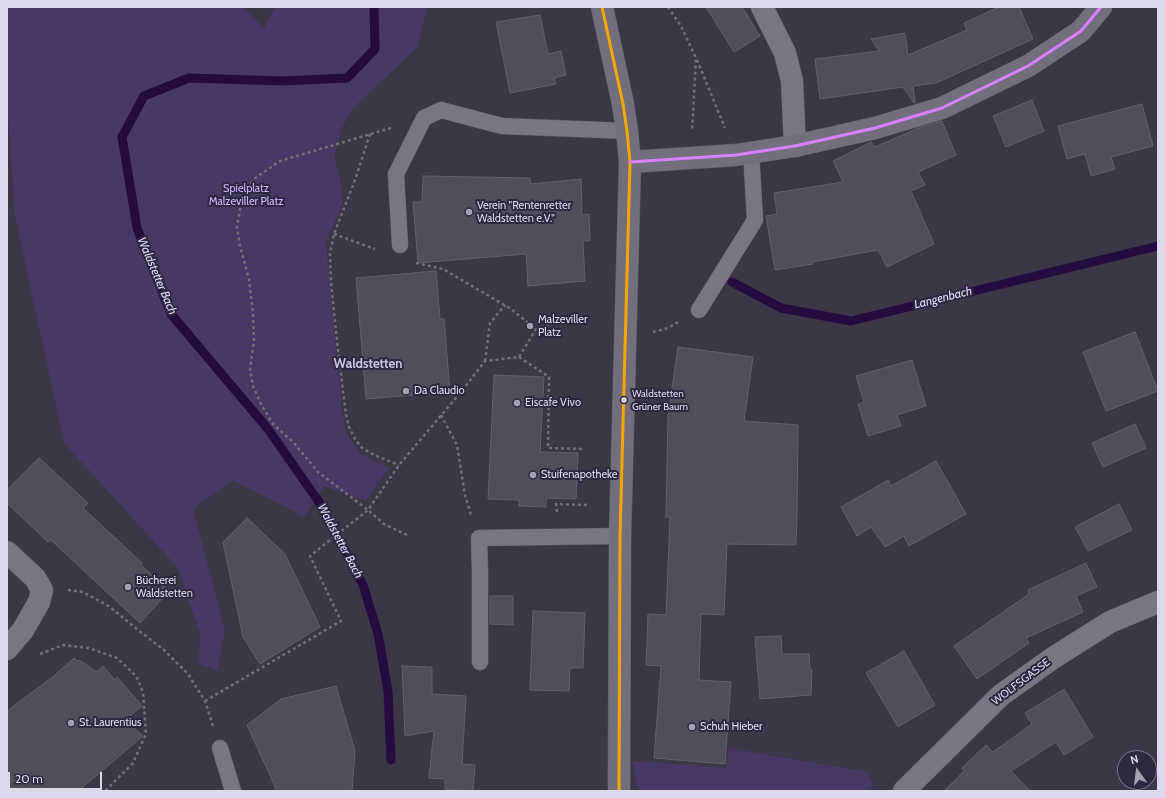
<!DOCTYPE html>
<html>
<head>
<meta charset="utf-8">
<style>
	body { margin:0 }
	#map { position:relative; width:1165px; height:798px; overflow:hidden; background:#3c3746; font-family:Cabin,sans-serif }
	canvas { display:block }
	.frame { position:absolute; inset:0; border:8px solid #ddd8e9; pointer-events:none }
	.north { position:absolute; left:1117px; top:750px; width:40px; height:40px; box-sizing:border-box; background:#302741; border:1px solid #756e84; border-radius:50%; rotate:346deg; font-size:11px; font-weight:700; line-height:16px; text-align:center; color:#ddd8e9 }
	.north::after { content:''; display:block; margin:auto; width:14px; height:18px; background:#a5a0b0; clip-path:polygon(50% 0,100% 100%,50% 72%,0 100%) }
	.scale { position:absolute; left:8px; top:772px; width:94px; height:18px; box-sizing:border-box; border:2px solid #ddd8e9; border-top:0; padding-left:5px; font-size:12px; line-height:14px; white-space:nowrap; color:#ddd8e9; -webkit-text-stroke:3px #302741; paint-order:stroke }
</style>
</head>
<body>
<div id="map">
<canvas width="1165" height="798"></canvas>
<div class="frame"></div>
<div class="north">N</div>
<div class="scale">20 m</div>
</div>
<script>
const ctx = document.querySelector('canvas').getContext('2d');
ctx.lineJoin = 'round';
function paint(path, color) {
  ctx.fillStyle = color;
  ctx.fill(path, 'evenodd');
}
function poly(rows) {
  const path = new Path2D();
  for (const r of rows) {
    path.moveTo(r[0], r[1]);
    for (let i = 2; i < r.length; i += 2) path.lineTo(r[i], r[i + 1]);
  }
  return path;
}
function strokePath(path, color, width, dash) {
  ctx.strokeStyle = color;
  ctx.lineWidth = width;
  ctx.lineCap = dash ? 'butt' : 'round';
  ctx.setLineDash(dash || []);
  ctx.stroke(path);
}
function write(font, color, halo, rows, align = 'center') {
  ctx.font = font + ' Cabin,sans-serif';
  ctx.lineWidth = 4;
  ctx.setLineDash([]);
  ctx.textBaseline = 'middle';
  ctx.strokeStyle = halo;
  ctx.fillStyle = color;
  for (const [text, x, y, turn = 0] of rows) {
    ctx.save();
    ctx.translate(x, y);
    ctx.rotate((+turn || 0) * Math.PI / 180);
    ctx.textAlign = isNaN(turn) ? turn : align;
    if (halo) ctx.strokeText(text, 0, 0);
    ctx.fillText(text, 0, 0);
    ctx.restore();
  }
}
paint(poly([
	[7,7,243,7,264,28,275,7,427,7,417,48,352,109,341,130,334,157,340,179,343,203,326,243,342,410,346,434,360,454,389,468,366,501,324,486,304,517,233,480,193,509,225,630,217,671,199,663,200,633,177,567,64,443,15,216,7,103],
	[729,748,867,772,873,786,868,791,641,791,637,784,632,761,726,768]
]), '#483865');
strokePath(poly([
	[374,7,375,49,347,78,282,81,189,78,144,96,122,137,137,228,171,314,268,429,319,502,363,585,378,634,388,691,391,760],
	[732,282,781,308,851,321,1158,246]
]), '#240c40', 9);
const building = poly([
	[706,7,742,7,760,36,734,52,706,7],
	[999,7,1019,7,1033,39,936,83,913,86,915,103,914,103,903,87,820,99,815,59,879,51,871,39,905,33,908,55,967,30,964,23,999,7],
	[540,15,548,54,561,51,566,75,554,78,556,84,510,93,496,22,540,15],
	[1032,100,1044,131,1006,147,993,116,1032,100],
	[1142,104,1153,146,1111,157,1115,169,1091,176,1085,154,1067,159,1058,126,1142,104],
	[942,121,956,155,918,172,925,185,911,191,934,244,887,267,878,250,812,262,813,264,775,270,766,216,777,214,774,193,843,182,833,161,871,142,875,147,921,127,942,121],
	[423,176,530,178,531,184,581,179,582,215,589,214,590,241,583,241,585,281,528,286,526,254,418,263,413,202,422,202,423,176],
	[436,271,440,319,444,319,450,392,366,399,356,278,436,271],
	[1135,332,1158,391,1106,411,1083,352,1135,332],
	[678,347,753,357,744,421,798,425,797,516,796,545,727,544,724,615,701,614,699,680,731,682,725,764,654,758,661,666,646,665,648,614,666,615,670,517,666,517,668,416,678,347],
	[912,360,926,406,897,415,901,426,868,436,858,404,864,402,856,376,912,360],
	[494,375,544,377,540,452,578,453,576,499,546,498,546,507,519,506,519,500,488,499,494,375],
	[1135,424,1146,448,1103,467,1092,443,1135,424],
	[39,458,88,503,83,508,142,563,141,565,169,591,140,623,51,540,48,542,7,503,7,490,39,458],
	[936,461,966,514,909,546,904,536,885,547,871,527,857,536,841,507,888,480,891,486,936,461],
	[1119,504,1132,530,1088,551,1075,527,1119,504],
	[247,518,285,554,320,627,260,664,243,637,223,542,247,518],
	[1086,563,1097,587,1076,596,1083,612,1026,638,1029,643,977,679,954,646,1029,594,1028,590,1086,563],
	[490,596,513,596,513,625,490,624,490,596],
	[533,611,585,613,583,668,570,668,569,691,530,690,533,611],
	[781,636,782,654,809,654,810,669,812,670,811,695,760,699,755,637,781,636],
	[904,651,935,705,898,727,866,673,904,651],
	[74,658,77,661,79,660,97,672,103,666,115,680,117,677,142,706,125,720,143,736,78,791,7,791,7,711,54,676,74,658],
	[402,666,432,667,432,694,466,696,462,764,475,765,473,791,445,789,445,779,429,778,434,731,405,736,402,666],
	[336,686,355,751,352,791,277,791,247,725,281,699,336,686],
	[1064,689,1093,737,1064,755,1056,742,1011,771,1030,791,944,791,964,771,962,768,986,745,993,752,1032,724,1025,713,1064,689]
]);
paint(building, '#524d5a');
strokePath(building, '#635f6c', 1);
const lane = poly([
	[400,245,396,174,424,118,441,110,502,126,627,131],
	[699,310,755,220,751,152],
	[480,662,480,572,479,538,620,536],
	[220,748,233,791]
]);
const street = poly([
	[762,7,785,53,792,81,795,146],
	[7,552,35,578,42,590,39,602,23,630,7,649],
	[904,791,1001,695,1053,658,1110,622,1158,602]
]);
const secondary = poly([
	[602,7,623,104,627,131,630,162,620,536,619,791],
	[630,162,736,155,795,146,875,128,942,108,1028,66,1081,31,1101,7]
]);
strokePath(lane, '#595561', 17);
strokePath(street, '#595561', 23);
strokePath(secondary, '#595561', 23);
strokePath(poly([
	[668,7,681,26,696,58,692,131],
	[697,60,725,128],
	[391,128,280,161,254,179,242,198,237,227,240,246,249,279,253,313,254,340,250,369,253,386,262,406,273,424,294,443,318,472,368,510,384,524,407,535],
	[370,134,355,180,334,234,330,253,331,283,338,350,346,415,349,427,355,439,362,448,374,455,399,465],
	[334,234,375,249],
	[416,263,443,269,511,309,536,329],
	[653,332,668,328,678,322],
	[519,357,549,377,548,448,585,449],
	[485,361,490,323,505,305],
	[441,415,457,445,465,495,471,515],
	[557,512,556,504,588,505],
	[68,590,83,592,110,607,138,630,164,650,188,674,205,701,213,726],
	[40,654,63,645,89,648,117,658,136,676,143,692,146,734,133,763,105,791],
	[205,701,341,621,310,556,368,510,399,465,461,392,485,361,519,357,536,329,577,316,585,316]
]), '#716d79', 2.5, [3, 3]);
strokePath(lane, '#797682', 16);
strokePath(street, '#797682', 22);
strokePath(secondary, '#726e7c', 22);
strokePath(poly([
	[602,7,623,104,627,131,630,162,620,536,619,791]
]), '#f7a600', 3);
strokePath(poly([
	[630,162,736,155,795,146,875,128,942,108,1028,66,1081,31,1101,7]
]), '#d880ff', 3);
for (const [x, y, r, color] of [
	[469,212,4,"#a5a0b0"],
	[530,326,4,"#a5a0b0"],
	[406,391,4,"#a5a0b0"],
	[624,400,3.5,"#ddd8e9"],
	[517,403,4,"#a5a0b0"],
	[533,475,4,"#a5a0b0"],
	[128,587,4,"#a5a0b0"],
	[71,723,4,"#a5a0b0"],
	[692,727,4,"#a5a0b0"]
]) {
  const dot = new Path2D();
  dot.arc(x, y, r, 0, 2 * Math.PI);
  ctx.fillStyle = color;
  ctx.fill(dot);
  strokePath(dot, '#302741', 1.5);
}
write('10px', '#ddd8e9', '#302741', [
	["Waldstetten",632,394],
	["Grüner Baum",632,407]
], 'left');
write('11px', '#cdb6fd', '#302741', [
	["Spielplatz",246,189],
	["Malzeviller Platz",246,202]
]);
write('11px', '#ddd8e9', '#302741', [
	["Verein \"Rentenretter",477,206],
	["Waldstetten e.V.\"",477,219],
	["Malzeviller",538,320],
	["Platz",538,333],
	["Da Claudio",414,391],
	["Eiscafe Vivo",525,403],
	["Stuifenapotheke",541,475],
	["Bücherei",136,581],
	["Waldstetten",136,594],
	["St. Laurentius",79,723],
	["Schuh Hieber",700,727]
], 'left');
write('11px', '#ddd8e9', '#302741', [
	["WOLFSGASSE",1021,682,-37]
]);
write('italic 12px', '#e3d9fd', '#302741', [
	["Waldstetter Bach",157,276,67],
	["Langenbach",943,298,-14],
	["Waldstetter Bach",340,541,62]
]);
write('bold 13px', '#cac0e2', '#302741', [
	["Waldstetten",368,364]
]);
</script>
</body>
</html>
